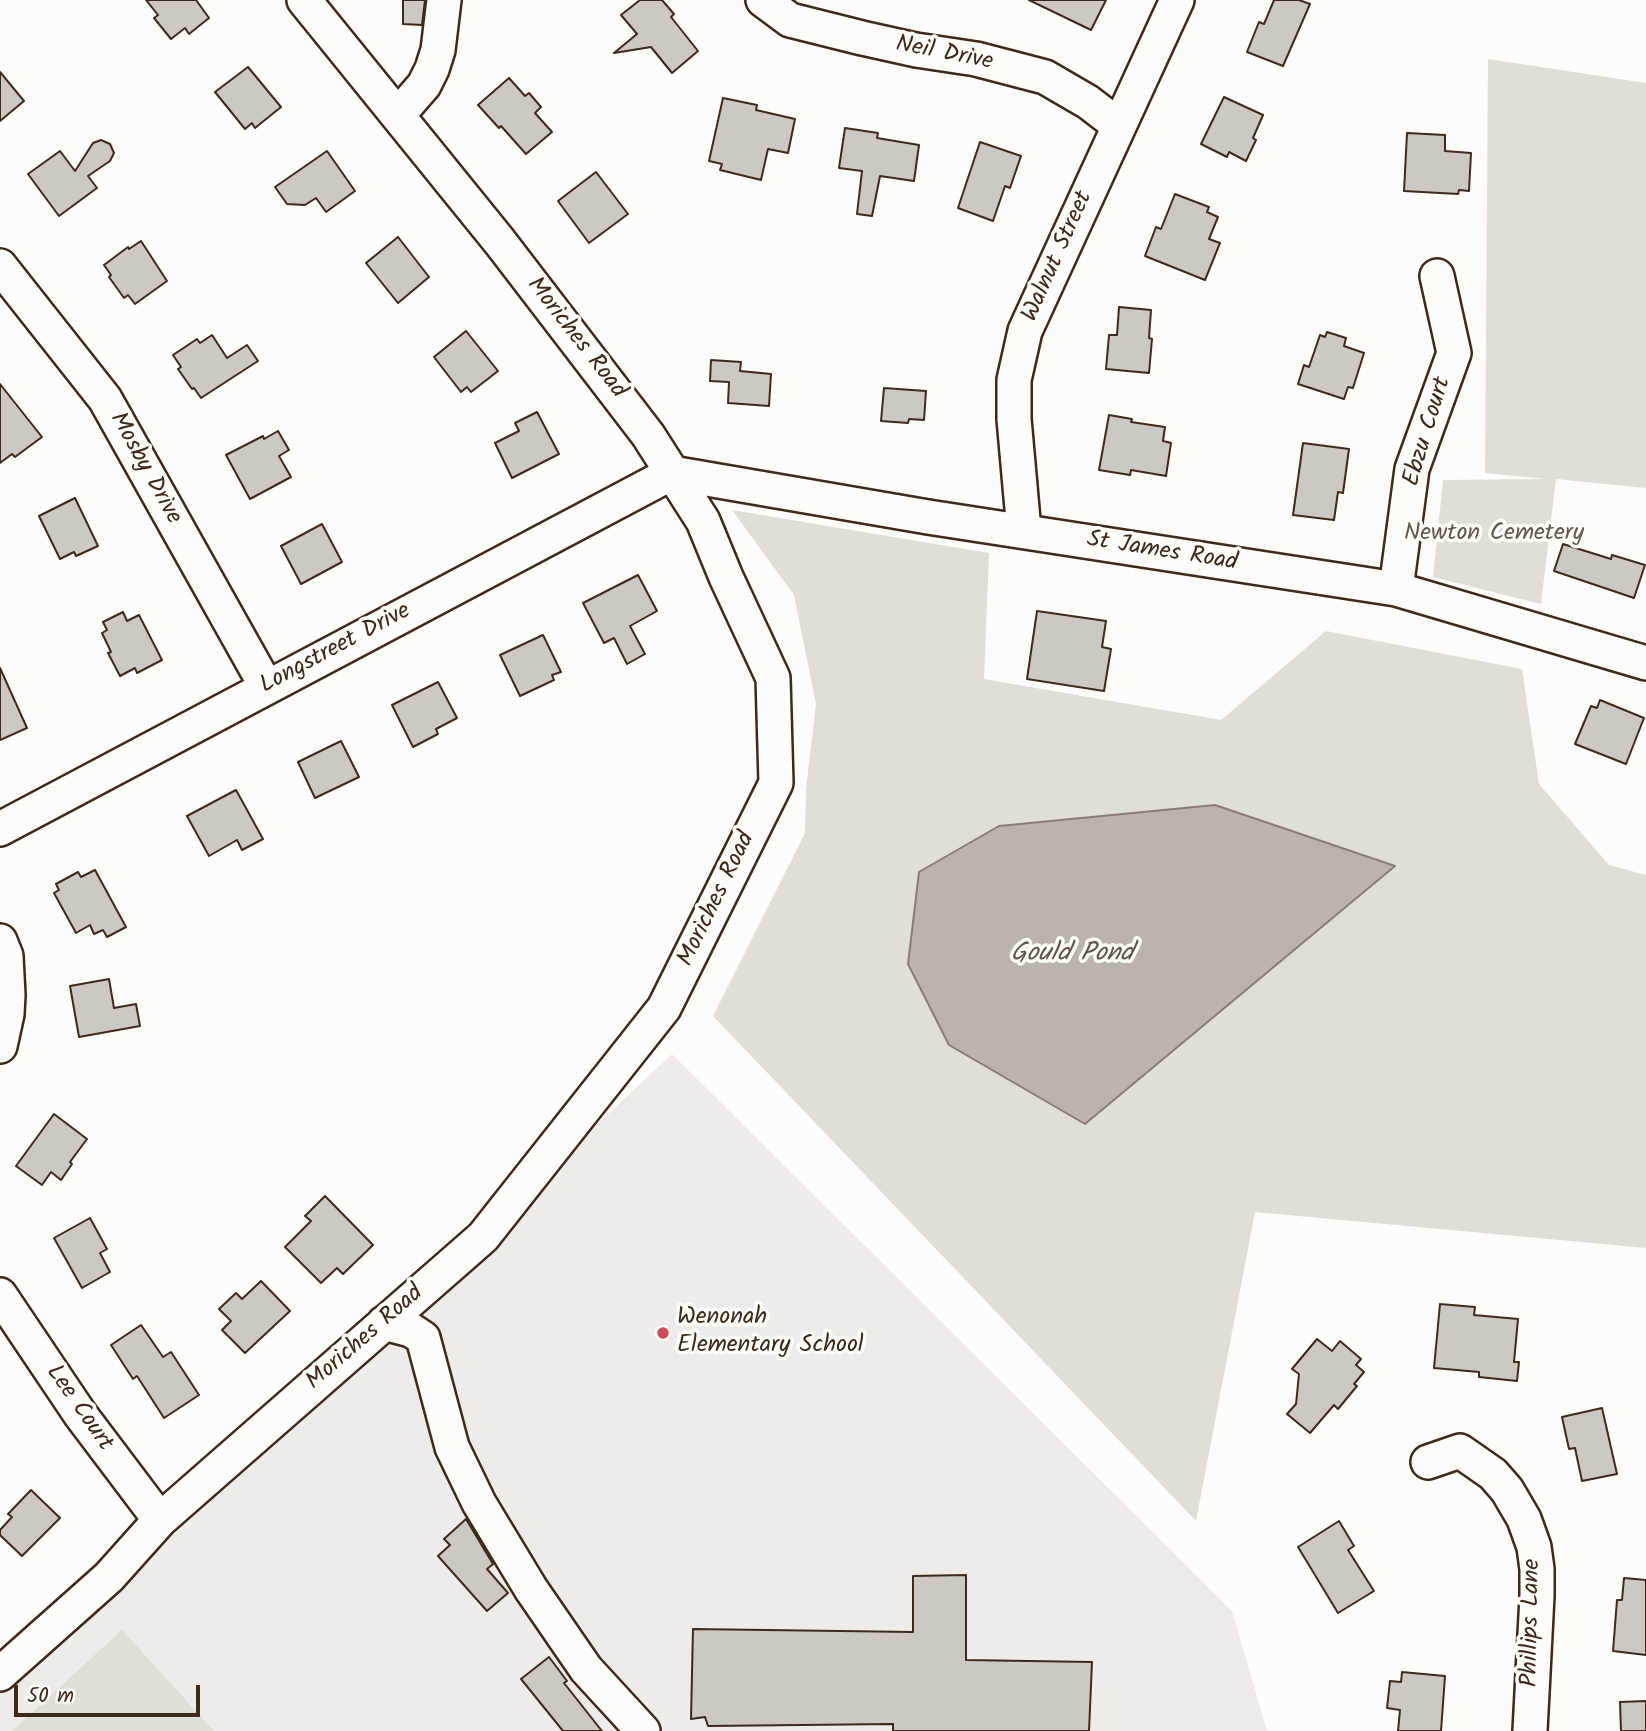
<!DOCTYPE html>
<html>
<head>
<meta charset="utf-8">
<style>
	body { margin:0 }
	#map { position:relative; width:1646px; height:1731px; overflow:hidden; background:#fdfcf7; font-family:Kalam,sans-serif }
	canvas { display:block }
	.scale { position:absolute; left:14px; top:1685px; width:186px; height:32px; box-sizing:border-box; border:4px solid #3b2a1e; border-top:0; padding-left:9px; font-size:21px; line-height:24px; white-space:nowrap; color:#3b2a1e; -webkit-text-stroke:5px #fdfcf7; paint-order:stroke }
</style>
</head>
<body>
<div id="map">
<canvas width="1646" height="1731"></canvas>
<div class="scale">50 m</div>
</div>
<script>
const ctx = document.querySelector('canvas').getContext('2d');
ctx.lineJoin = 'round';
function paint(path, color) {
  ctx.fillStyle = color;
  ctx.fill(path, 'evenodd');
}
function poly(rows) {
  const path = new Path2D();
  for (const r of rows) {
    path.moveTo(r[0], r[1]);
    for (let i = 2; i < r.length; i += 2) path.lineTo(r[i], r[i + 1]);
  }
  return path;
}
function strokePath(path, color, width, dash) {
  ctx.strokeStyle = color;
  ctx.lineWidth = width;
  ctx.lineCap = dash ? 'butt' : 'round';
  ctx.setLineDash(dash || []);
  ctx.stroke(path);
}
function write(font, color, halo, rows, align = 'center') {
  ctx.font = font + ' Kalam,sans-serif';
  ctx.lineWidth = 7;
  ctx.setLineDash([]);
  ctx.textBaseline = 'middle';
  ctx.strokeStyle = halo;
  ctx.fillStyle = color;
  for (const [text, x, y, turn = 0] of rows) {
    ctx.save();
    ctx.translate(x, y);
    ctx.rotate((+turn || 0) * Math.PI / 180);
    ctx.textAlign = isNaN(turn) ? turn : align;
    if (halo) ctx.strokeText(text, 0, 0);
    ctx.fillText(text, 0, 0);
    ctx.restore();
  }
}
paint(poly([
	[672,1054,1232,1611,1267,1731,0,1731,0,1684]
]), '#efece7');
paint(poly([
	[1488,59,1646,83,1646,488,1556,479,1541,604,1433,577,1443,480,1546,479,1485,473],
	[732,510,989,553,984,679,1221,720,1326,631,1522,669,1539,784,1609,865,1646,875,1646,1248,1255,1212,1196,1521,713,1016,805,833,806,789,816,704,794,595],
	[122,1630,214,1731,12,1731]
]), '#e1ded7');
const water = poly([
	[1215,805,1395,866,1085,1124,949,1045,908,964,919,872,999,826,1215,805]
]);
paint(water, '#bbb4ad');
strokePath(water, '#887d74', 2);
const building = poly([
	[146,0,196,0,209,18,189,34,185,28,171,39,154,18,158,15,146,0],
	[403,0,425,0,422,25,403,24,403,0],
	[640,0,662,0,674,14,671,17,698,51,672,73,651,47,614,53,637,34,621,15,640,0],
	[1029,0,1106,0,1091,30,1029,0],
	[1274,0,1299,0,1310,4,1283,66,1247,52,1259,22,1264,24,1274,0],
	[248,67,281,107,255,128,252,123,245,129,215,92,248,67],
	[0,72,24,101,0,121,0,72],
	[509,78,525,96,529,93,541,107,535,113,552,132,526,154,501,126,499,128,478,105,509,78],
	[1224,97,1263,115,1253,138,1256,140,1246,161,1229,152,1227,157,1201,144,1224,97],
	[723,98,757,105,756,110,795,119,788,153,768,149,761,180,720,170,722,164,709,161,723,98],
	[845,128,878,133,877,138,919,145,914,181,880,176,872,216,857,214,862,171,839,168,845,128],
	[1407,133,1445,135,1445,151,1471,153,1469,191,1459,190,1458,194,1404,191,1407,133],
	[101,140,110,144,114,153,110,161,88,176,97,188,59,216,28,174,60,151,75,171,93,143,101,140],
	[980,142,1021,156,1010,188,1005,186,993,221,958,208,980,142],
	[327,151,355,191,326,212,316,198,305,205,287,204,275,187,327,151],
	[596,172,628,214,589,243,558,201,596,172],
	[1175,194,1209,207,1207,212,1218,217,1209,239,1220,243,1205,280,1145,256,1156,227,1161,229,1175,194],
	[398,237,429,277,398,303,366,263,398,237],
	[141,241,167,281,135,304,128,295,124,298,109,277,111,275,104,265,128,247,129,249,141,241],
	[1119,307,1151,310,1149,338,1152,339,1149,373,1106,369,1109,335,1117,335,1119,307],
	[466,331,498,371,471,392,467,387,461,392,434,357,466,331],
	[1327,332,1346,338,1344,346,1364,353,1353,388,1348,387,1344,399,1298,384,1304,365,1309,367,1320,335,1325,337,1327,332],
	[212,335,227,358,247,345,258,361,201,398,194,388,192,389,178,369,181,367,173,355,197,339,200,343,212,335],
	[711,360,741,362,740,371,771,374,769,406,728,403,729,382,710,381,711,360],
	[0,384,42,437,15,457,12,454,0,463,0,384],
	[884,388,926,391,924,420,909,419,908,423,881,421,884,388],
	[537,412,559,454,512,478,495,443,519,431,515,423,537,412],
	[1109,415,1132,419,1131,422,1165,427,1163,441,1171,443,1166,476,1131,470,1130,475,1099,470,1109,415],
	[278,431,289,450,279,456,291,477,250,499,226,455,263,436,264,439,278,431],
	[1303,443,1349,449,1343,493,1338,492,1334,520,1293,515,1303,443],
	[75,498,98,546,76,556,74,552,60,559,39,516,75,498],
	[322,524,342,562,301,584,281,546,322,524],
	[1563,544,1611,559,1612,555,1645,565,1634,598,1554,571,1563,544],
	[638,575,657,611,630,626,645,654,627,664,614,638,604,643,583,603,638,575],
	[1037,611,1106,621,1102,647,1111,649,1104,691,1027,679,1037,611],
	[123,612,127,621,139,615,162,660,137,673,135,668,120,676,108,653,111,652,102,633,107,630,103,622,123,612],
	[543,635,561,672,552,675,554,680,520,696,500,655,543,635],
	[0,668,27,728,0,740,0,668],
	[438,682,457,718,436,729,438,734,413,747,392,705,438,682],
	[1600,700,1644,718,1626,764,1575,744,1591,706,1597,708,1600,700],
	[341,741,359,777,315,798,298,762,341,741],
	[236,790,263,839,242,850,237,840,209,856,187,816,236,790],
	[95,870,126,927,107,937,103,930,94,934,90,925,76,933,54,893,59,890,56,884,78,872,81,877,95,870],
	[109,979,114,1008,136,1004,140,1026,79,1037,70,986,109,979],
	[54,1114,87,1139,70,1162,72,1164,61,1180,51,1172,42,1185,16,1166,54,1114],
	[325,1196,373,1245,343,1274,337,1268,321,1283,285,1247,311,1221,305,1216,325,1196],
	[90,1218,107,1249,100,1253,110,1272,82,1288,54,1238,90,1218],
	[261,1281,290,1311,245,1353,222,1330,231,1321,219,1309,236,1293,242,1299,261,1281],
	[1440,1304,1475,1307,1474,1315,1518,1319,1514,1362,1519,1362,1517,1381,1479,1377,1479,1372,1434,1368,1440,1304],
	[141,1325,163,1357,171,1352,199,1395,164,1418,137,1376,133,1379,111,1345,141,1325],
	[1317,1339,1332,1351,1340,1341,1361,1359,1356,1365,1364,1372,1354,1384,1357,1386,1338,1409,1334,1405,1310,1433,1287,1414,1296,1404,1299,1374,1292,1369,1317,1339],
	[1602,1408,1617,1474,1582,1481,1575,1448,1569,1449,1562,1417,1602,1408],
	[31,1490,60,1518,22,1556,0,1535,0,1530,12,1517,8,1514,31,1490],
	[466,1519,493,1564,487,1569,508,1593,487,1611,438,1556,450,1545,444,1539,466,1519],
	[1339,1521,1354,1546,1348,1550,1374,1591,1338,1613,1298,1547,1339,1521],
	[966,1575,966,1660,1092,1662,1089,1731,893,1731,893,1724,708,1726,705,1717,691,1719,693,1629,913,1632,913,1576,966,1575],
	[1624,1578,1646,1580,1646,1655,1613,1651,1617,1600,1622,1600,1624,1578],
	[549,1657,567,1681,564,1683,602,1731,563,1731,521,1679,549,1657],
	[1402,1672,1445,1676,1441,1731,1398,1731,1400,1710,1387,1708,1390,1681,1401,1682,1402,1672],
	[1646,1701,1646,1731,1621,1731,1620,1702,1646,1701]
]);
paint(building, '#cdc8c2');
strokePath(building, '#3b2a1e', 2);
const minor = poly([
	[763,0,790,20,862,38,916,50,976,59,1045,77,1088,102,1118,125],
	[398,115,424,85,432,69,438,50,444,0],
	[0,266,105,399,266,686],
	[1024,531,1014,419,1014,380,1025,331,1177,0],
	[1396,589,1412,469,1454,353,1437,276],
	[0,829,672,473,928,517,1396,589,1646,663],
	[0,941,6,956,8,995,7,1014,0,1046],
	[0,1295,80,1414,160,1520],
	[384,1323,411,1330,423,1338,452,1447,479,1503,531,1589,586,1669,643,1731],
	[1428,1462,1460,1451,1493,1474,1507,1490,1524,1519,1534,1547,1537,1569,1537,1596,1530,1731],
	[0,1674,109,1577,160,1520,483,1237,664,1008,776,783,773,678,726,577,703,521,648,435,500,242,304,0]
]);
strokePath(minor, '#3b2a1e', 38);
strokePath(minor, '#fdfcf7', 33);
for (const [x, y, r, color] of [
	[663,1333,7,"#d1495b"]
]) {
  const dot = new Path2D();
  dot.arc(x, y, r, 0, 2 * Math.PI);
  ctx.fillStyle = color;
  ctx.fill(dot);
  strokePath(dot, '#fdfcf7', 2.5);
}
write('24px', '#3b2a1e', '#fdfcf7', [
	["Neil Drive",944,55,11],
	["Walnut Street",1059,257,-66],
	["Moriches Road",575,339,52],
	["Ebzu Court",1429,432,-73],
	["Mosby Drive",144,469,61],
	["St James Road",1162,553,9],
	["Longstreet Drive",336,650,-28],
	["Moriches Road",718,900,-64],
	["Moriches Road",366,1339,-41],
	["Lee Court",78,1409,55],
	["Phillips Lane",1533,1623,-89]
]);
write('24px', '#64574c', '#fdfcf7', [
	["Newton Cemetery",1494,535]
]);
write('24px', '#3b2a1e', '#fdfcf7', [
	["Wenonah",677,1319],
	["Elementary School",677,1347]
], 'left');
write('italic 26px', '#615349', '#fdfcf7', [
	["Gould Pond",1072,956]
]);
</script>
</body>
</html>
